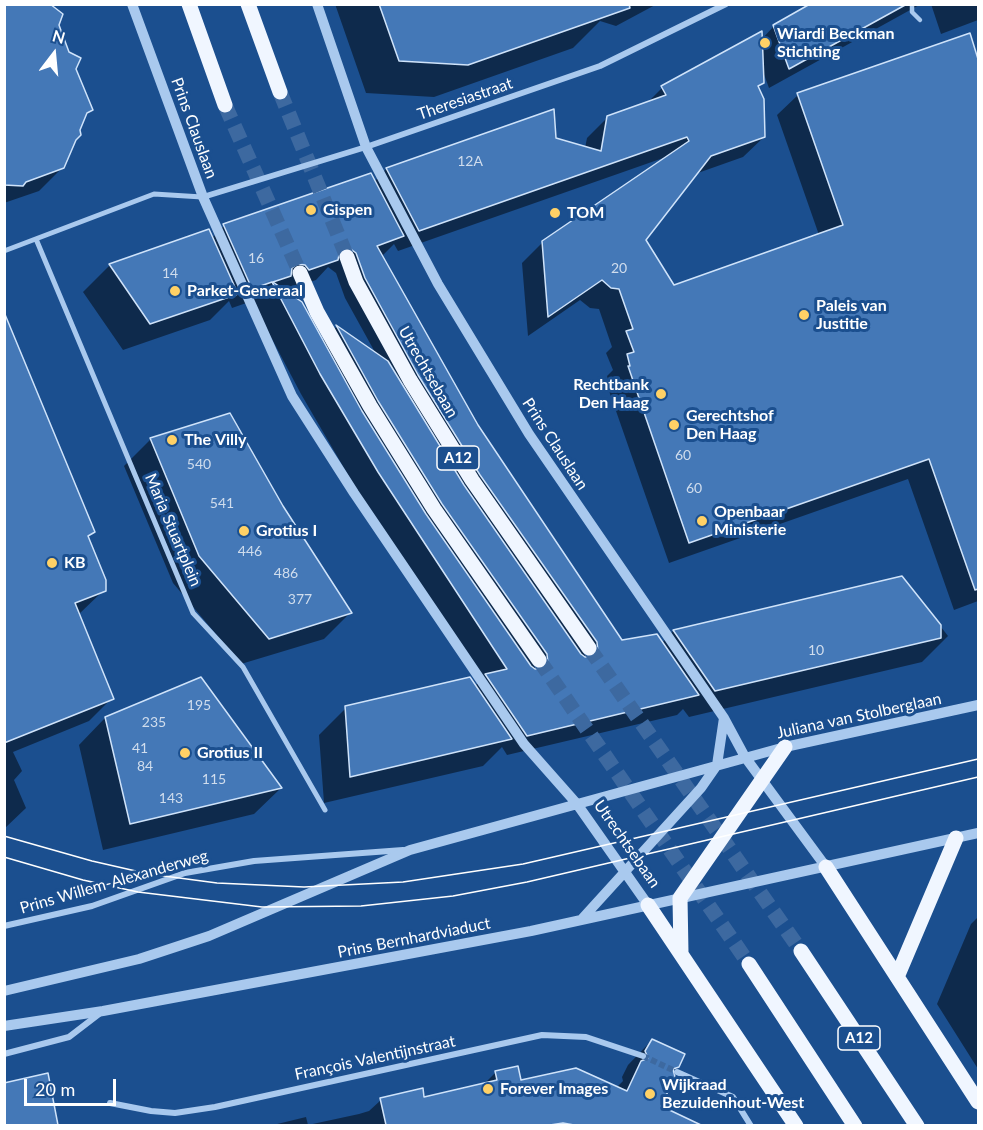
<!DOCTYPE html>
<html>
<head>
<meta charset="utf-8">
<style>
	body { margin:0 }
	#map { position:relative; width:983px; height:1130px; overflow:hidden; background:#1b4f8f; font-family:Lato,sans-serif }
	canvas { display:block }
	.frame { position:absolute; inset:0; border:6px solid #fff; pointer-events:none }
	.north { position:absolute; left:24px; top:24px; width:60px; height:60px; -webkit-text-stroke:4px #1b4f8f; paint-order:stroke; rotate:16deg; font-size:16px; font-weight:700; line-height:24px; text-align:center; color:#fff }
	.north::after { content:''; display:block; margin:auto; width:21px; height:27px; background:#fff; clip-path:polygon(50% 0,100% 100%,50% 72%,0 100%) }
	.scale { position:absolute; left:24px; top:1079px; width:92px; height:27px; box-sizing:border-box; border:3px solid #fff; border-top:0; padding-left:8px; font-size:18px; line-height:21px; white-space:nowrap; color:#fff; -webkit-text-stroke:4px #1b4f8f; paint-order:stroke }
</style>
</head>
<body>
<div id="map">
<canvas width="983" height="1130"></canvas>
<div class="frame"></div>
<div class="north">N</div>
<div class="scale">20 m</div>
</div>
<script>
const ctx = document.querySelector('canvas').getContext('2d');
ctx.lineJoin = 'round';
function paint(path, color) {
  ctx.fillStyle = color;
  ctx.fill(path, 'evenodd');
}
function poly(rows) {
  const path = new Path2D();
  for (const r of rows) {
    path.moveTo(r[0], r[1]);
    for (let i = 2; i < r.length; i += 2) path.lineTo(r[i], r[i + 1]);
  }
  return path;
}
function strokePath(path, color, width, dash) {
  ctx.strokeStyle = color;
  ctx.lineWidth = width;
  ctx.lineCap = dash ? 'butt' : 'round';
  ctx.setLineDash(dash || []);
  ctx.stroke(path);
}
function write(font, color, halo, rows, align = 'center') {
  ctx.font = font + ' Lato,sans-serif';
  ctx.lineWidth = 6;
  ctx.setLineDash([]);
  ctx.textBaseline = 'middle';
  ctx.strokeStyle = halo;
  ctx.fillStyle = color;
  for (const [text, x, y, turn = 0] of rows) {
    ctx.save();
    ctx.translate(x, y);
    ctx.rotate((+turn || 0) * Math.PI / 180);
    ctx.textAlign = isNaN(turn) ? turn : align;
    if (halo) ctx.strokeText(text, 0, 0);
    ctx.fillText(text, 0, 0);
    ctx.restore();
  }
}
paint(poly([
	[4,4,57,25,92,110,83,118,63,167,39,191,4,203],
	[335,4,657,4,616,26,600,21,573,48,434,97,366,93],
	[813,4,921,4,769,88,762,69,762,82,757,87,764,137,743,157,695,174,645,240,673,286,819,235,777,115,798,95,969,35,978,63,978,601,954,610,908,479,669,563,608,388,610,386,607,376,613,370,606,353,612,347,599,309,590,308,580,300,528,336,522,263,543,242,666,157,398,251,394,244,381,257,476,426,621,641,662,643,673,631,902,577,948,636,922,662,689,717,683,709,677,715,507,755,502,747,483,766,324,803,319,735,346,708,474,687,481,680,358,492,301,394,252,301,232,308,229,301,210,320,123,350,83,292,110,265,208,231,212,238,224,226,374,182,386,169,553,112,555,140,585,148,587,138,608,117,646,104,662,88,761,40,774,26],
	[328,267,336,273,345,298,376,354,336,327,322,341,277,287,285,285,289,289,316,280],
	[931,4,978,4,978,20,941,34],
	[4,329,94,532,87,538,104,590,78,615,112,698,89,721,13,752,22,771,14,780,26,808,4,829],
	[151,439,281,507,350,613,324,639,241,664,173,583,124,466],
	[105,718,281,788,254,814,103,850,79,745],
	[978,917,978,1069,937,1004,971,924],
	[652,1040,678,1066,672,1072,659,1107,674,1114,668,1126,269,1126,306,1117,308,1125,359,1114,369,1111,381,1100,423,1099,484,1084,496,1072,520,1082,617,1087,623,1081,622,1077,628,1065],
	[47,1075,59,1126,4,1126,4,1085]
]), '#0007');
const building = poly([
	[4,4,50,4,63,14,59,25,69,52,81,58,76,69,93,110,87,113,80,130,81,135,76,140,64,168,26,182,23,186,4,185,4,4],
	[379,4,629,4,630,8,468,65,399,61,379,4],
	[810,4,907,4,789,69,773,25,810,4],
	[762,31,764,83,758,86,764,99,765,137,711,156,646,240,674,285,843,225,797,93,970,33,978,59,978,589,975,590,929,459,689,543,628,366,630,366,627,354,634,352,626,331,633,329,619,289,611,288,602,280,548,317,542,241,689,141,687,137,419,231,386,168,554,109,556,138,601,151,607,116,666,95,661,86,762,31],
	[371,173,404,236,377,246,478,425,622,640,657,634,699,695,527,736,485,674,507,669,378,472,320,374,272,282,252,289,223,224,371,173],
	[348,247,356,253,365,278,418,375,480,475,597,642,598,652,594,656,585,657,581,654,464,485,388,361,336,325,378,401,442,504,547,654,548,664,544,668,535,669,531,666,426,514,362,411,302,302,273,282,291,276,292,268,297,264,305,265,309,270,338,260,340,250,348,247],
	[209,229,238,294,150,324,109,264,209,229],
	[4,312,95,532,88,536,106,580,106,591,75,603,114,699,4,743,4,312],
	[230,413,283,506,352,613,269,639,199,556,150,438,230,413],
	[902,576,941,625,941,638,715,691,673,630,902,576],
	[201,677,282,788,130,824,105,717,201,677],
	[470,677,512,739,350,777,345,706,470,677],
	[652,1039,685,1054,679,1067,673,1069,675,1077,661,1106,701,1125,574,1125,563,1123,550,1125,386,1125,380,1098,423,1088,424,1097,497,1080,495,1071,518,1066,521,1080,576,1068,627,1091,641,1061,648,1058,645,1051,652,1039],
	[48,1073,58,1125,4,1125,4,1083,48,1073]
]);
paint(building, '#4478b7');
strokePath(building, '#cfe3fa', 1.5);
strokePath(poly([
	[643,1056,677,1072]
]), '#3d69a0', 6, [6, 3]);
strokePath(poly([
	[280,92,347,257],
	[225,105,300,273],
	[589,648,801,951],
	[539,660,749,964]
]), '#3d69a0', 15, [15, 8]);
strokePath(poly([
	[912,4,912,12,920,20]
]), '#a9c9ee', 4.5);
strokePath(poly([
	[36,239,193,613,243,667,325,810],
	[4,251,154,194,202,197]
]), '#a9c9ee', 5);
strokePath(poly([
	[203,197,366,147,600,66,726,4],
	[4,926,92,906,185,873,254,861,403,850],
	[4,1054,69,1037,99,1014],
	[677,1072,733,1097,751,1126],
	[110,1103,151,1111,175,1113,215,1107,542,1035,586,1037,643,1056]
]), '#a9c9ee', 6);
strokePath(poly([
	[132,4,203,197,292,396,354,493,524,744,577,804,648,905],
	[317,4,366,147,438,284,529,434,724,718,745,757,826,867],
	[581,920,701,788,717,765,724,718],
	[4,991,139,959,209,936,410,850,785,747,978,705],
	[4,1026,103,1011,531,931,978,833]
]), '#a9c9ee', 10);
strokePath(poly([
	[189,4,225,105],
	[248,4,280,92],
	[347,257,356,282,410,380,472,480,589,648],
	[300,273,317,312,370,406,434,509,539,660],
	[826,867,978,1102],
	[648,905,796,1126],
	[801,951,917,1126],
	[681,953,680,898,785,747],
	[749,964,855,1126],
	[897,977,956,838]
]), '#f0f6ff', 15);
strokePath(poly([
	[4,836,92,861,149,874,217,883,304,887,403,882,523,864,978,759],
	[4,857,83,880,138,892,262,907,361,906,453,896,527,882,978,777]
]), '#fff', 1.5);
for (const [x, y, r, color] of [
	[765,43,6,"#ffd166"],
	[311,210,6,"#ffd166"],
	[555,213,6,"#ffd166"],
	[175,291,6,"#ffd166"],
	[804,315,6,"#ffd166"],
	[661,394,6,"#ffd166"],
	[674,425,6,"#ffd166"],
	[172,440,6,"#ffd166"],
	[702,521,6,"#ffd166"],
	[244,531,6,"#ffd166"],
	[52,563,6,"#ffd166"],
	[185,753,6,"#ffd166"],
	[488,1089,6,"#ffd166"],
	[650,1094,6,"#ffd166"]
]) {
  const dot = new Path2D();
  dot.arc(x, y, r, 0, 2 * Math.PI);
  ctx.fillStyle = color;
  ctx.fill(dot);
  strokePath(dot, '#1b4f8f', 2);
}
write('14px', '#d0dded', null, [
	["12A",470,161],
	["16",256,258],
	["20",619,268],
	["14",170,273],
	["60",683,455],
	["540",199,464],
	["60",694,488],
	["541",222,503],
	["446",250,551],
	["486",286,573],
	["377",300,599],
	["10",816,650],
	["195",199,705],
	["235",154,722],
	["41",140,748],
	["84",145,766],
	["115",214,779],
	["143",171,798]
]);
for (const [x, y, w] of [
	[458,458,42],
	[859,1038,42]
]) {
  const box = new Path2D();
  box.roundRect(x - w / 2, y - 12, w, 24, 4.5);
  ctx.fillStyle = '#1b4f8f';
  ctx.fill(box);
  strokePath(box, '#fff', 1.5);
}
write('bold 15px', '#fff', null, [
	["A12",458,458],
	["A12",859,1038]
]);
write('bold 16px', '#fff', '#1b4f8f', [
	["Wiardi Beckman",777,34],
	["Stichting",777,52],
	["Gispen",323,210],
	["TOM",567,213],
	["Parket-Generaal",187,291],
	["Paleis van",816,306],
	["Justitie",816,324],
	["Rechtbank",649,385,"right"],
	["Den Haag",649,403,"right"],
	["Gerechtshof",686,416],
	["Den Haag",686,434],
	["The Villy",184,440],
	["Openbaar",714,512],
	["Ministerie",714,530],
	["Grotius I",256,531],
	["KB",64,563],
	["Grotius II",197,753],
	["Wijkraad",662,1085],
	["Bezuidenhout-West",662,1103],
	["Forever Images",500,1089]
], 'left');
write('16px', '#fff', '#1b4f8f', [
	["Theresiastraat",465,99,-19],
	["Prins Clauslaan",194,128,70],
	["Utrechtsebaan",428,372,60],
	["Prins Clauslaan",555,444,57],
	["Maria Stuartplein",173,530,67],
	["Juliana van Stolberglaan",859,716,-12],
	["Utrechtsebaan",627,844,55],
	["Prins Willem-Alexanderweg",114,882,-16],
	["Prins Bernhardviaduct",414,938,-11],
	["François Valentijnstraat",375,1058,-12]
]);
</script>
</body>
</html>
